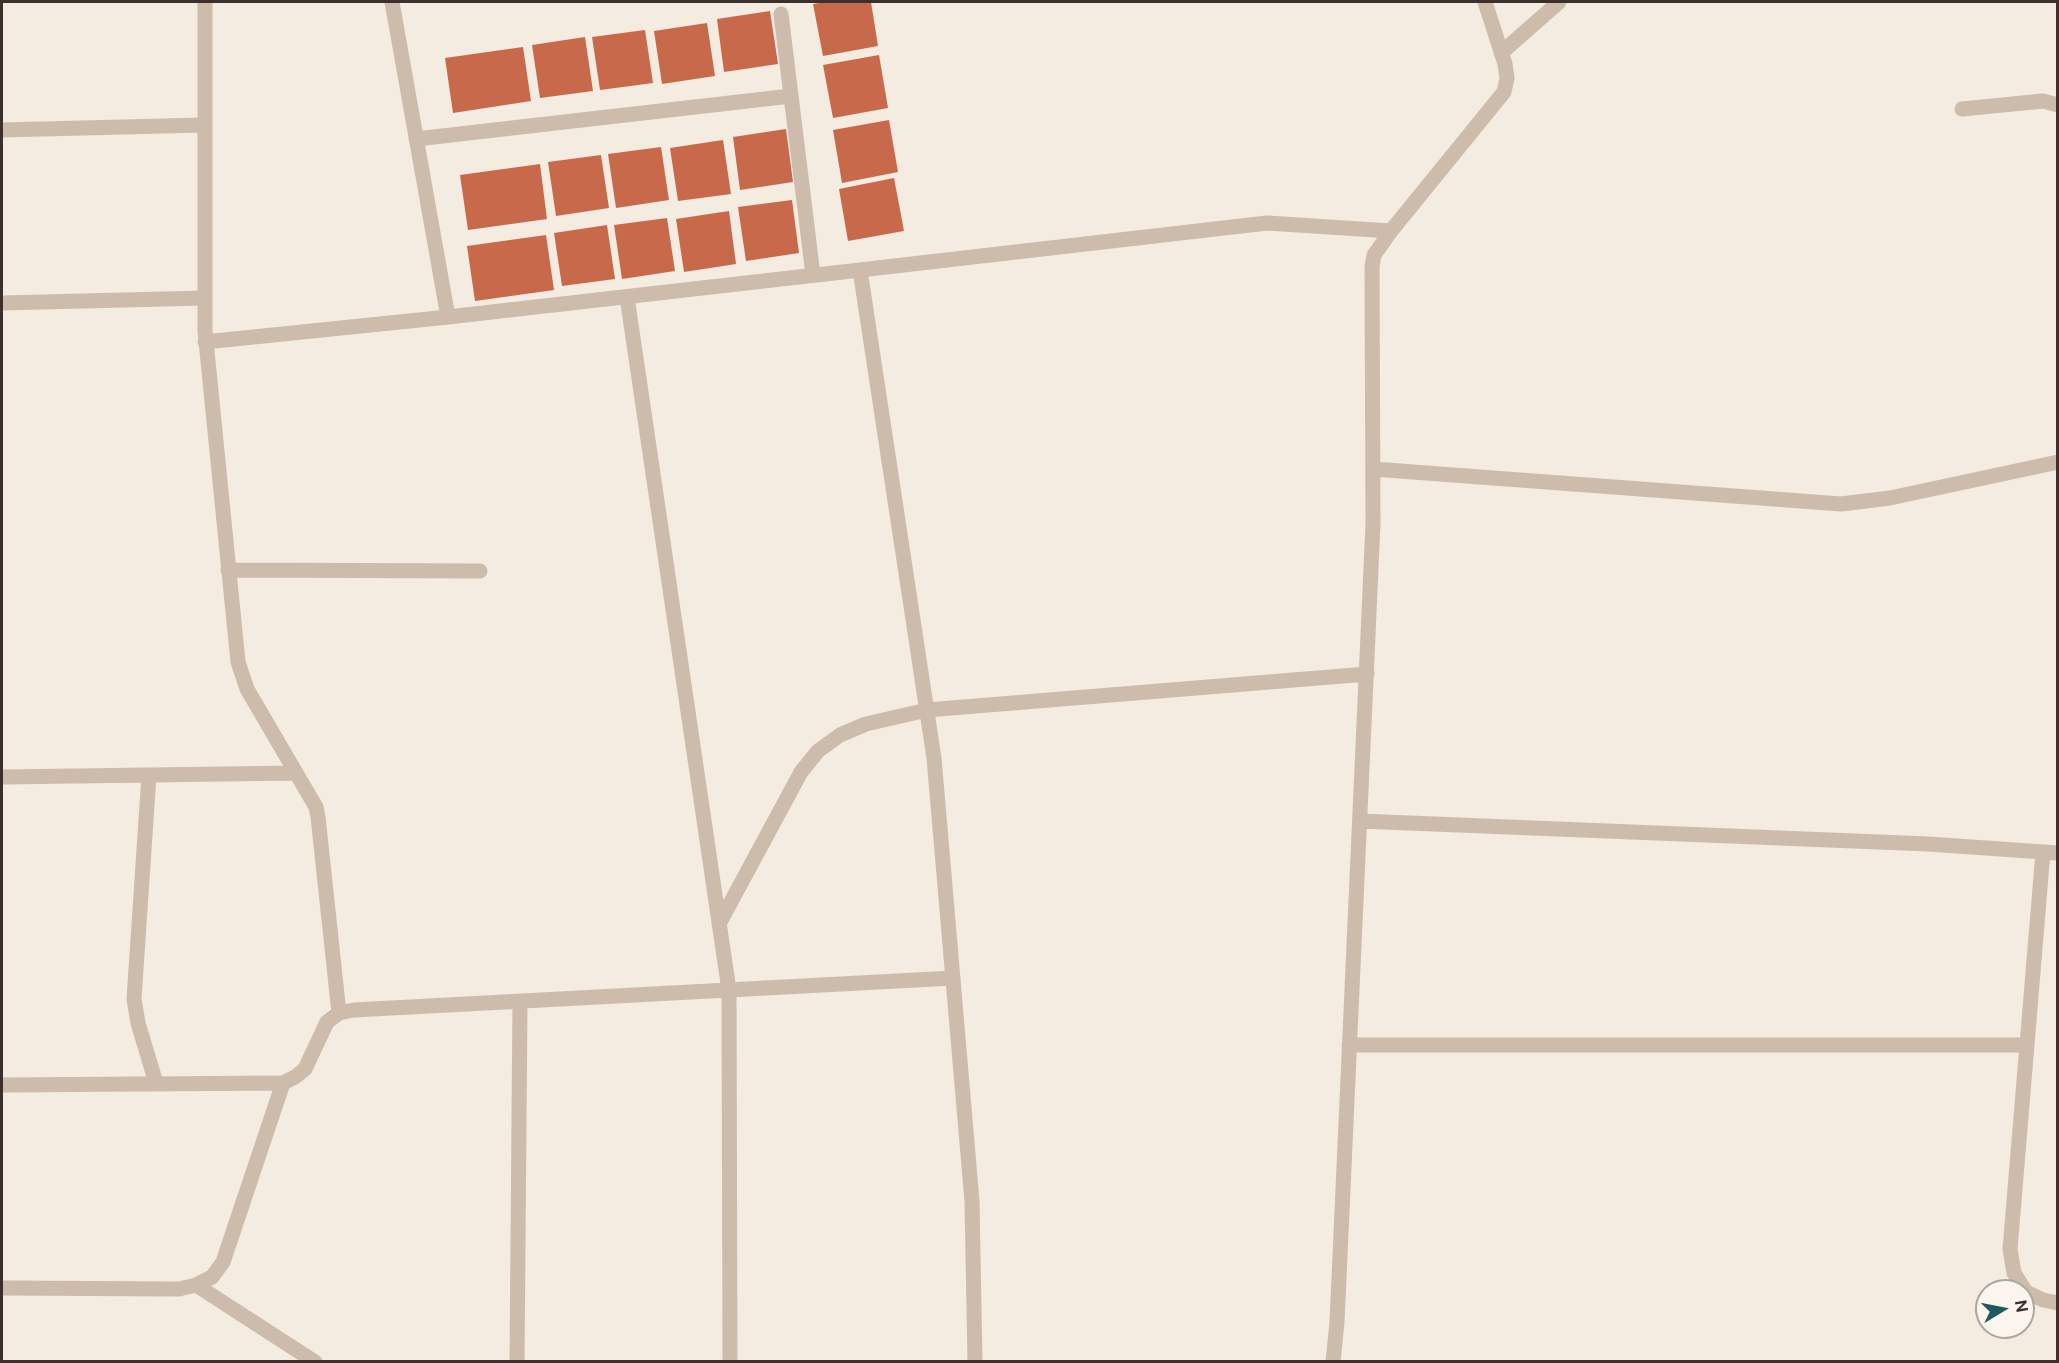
<!DOCTYPE html>
<html>
<head>
<meta charset="utf-8">
<style>
	body { margin:0 }
	#map { position:relative; width:2059px; height:1363px; overflow:hidden; background:#f4ebe1; font-family:"Public Sans",sans-serif }
	canvas { display:block }
	.frame { position:absolute; inset:0; border:3px solid #3b302b; pointer-events:none }
	.north { position:absolute; left:1975px; top:1279px; width:60px; height:60px; box-sizing:border-box; background:#fbf5ee; border:2px solid #aea6a0; border-radius:50%; rotate:80deg; font-size:16px; font-weight:700; line-height:24px; text-align:center; color:#3b302b }
	.north::after { content:''; display:block; margin:auto; width:21px; height:27px; background:#1f5a5e; clip-path:polygon(50% 0,100% 100%,50% 72%,0 100%) }
</style>
</head>
<body>
<div id="map">
<canvas width="2059" height="1363"></canvas>
<div class="frame"></div>
<div class="north">N</div>
</div>
<script>
const ctx = document.querySelector('canvas').getContext('2d');
ctx.lineJoin = 'round';
function paint(path, color) {
  ctx.fillStyle = color;
  ctx.fill(path, 'evenodd');
}
function poly(rows) {
  const path = new Path2D();
  for (const r of rows) {
    path.moveTo(r[0], r[1]);
    for (let i = 2; i < r.length; i += 2) path.lineTo(r[i], r[i + 1]);
  }
  return path;
}
function strokePath(path, color, width, dash) {
  ctx.strokeStyle = color;
  ctx.lineWidth = width;
  ctx.lineCap = dash ? 'butt' : 'round';
  ctx.setLineDash(dash || []);
  ctx.stroke(path);
}
paint(poly([
	[825,2,871,2,878,46,823,56,813,4],
	[770,11,778,64,724,72,717,19],
	[707,23,715,76,662,84,654,31],
	[645,30,653,83,600,90,592,37],
	[585,37,593,91,540,98,532,45],
	[523,47,531,101,453,113,445,58],
	[879,55,888,108,833,118,823,65],
	[889,120,898,172,842,183,833,130],
	[786,129,793,182,740,190,733,137],
	[723,140,731,194,678,201,670,148],
	[661,147,669,200,616,208,608,154],
	[601,155,609,208,556,216,548,162],
	[540,164,547,219,468,230,460,175],
	[894,178,904,231,848,241,839,189],
	[792,200,799,253,746,261,738,207],
	[729,211,736,264,684,272,676,219],
	[667,218,675,271,622,279,614,225],
	[607,225,615,279,562,286,554,233],
	[546,235,554,290,475,301,467,246]
]), '#c8694b');
strokePath(poly([
	[205,2,205,331,238,662,247,689,316,807,318,817,339,1013],
	[392,2,448,317],
	[781,14,813,275],
	[1501,53,1559,2],
	[1962,109,2043,101,2058,105],
	[2,130,204,125],
	[416,139,791,96],
	[627,297,729,990,730,1362],
	[2,303,205,298],
	[205,342,448,317,860,270],
	[1373,469,1841,504,1890,498,2058,462],
	[228,570,480,571],
	[149,775,134,999,138,1023,156,1083],
	[2,777,296,773],
	[1360,821,1928,844,2058,853],
	[2043,852,2010,1249,2014,1273,2026,1292,2043,1300,2058,1303],
	[719,924,801,772,818,751,840,735,866,724,927,710,1367,674],
	[1349,1045,2026,1045],
	[2,1085,283,1083,295,1077,305,1069,327,1022,339,1013,354,1010,953,978],
	[196,1285,315,1362],
	[2,1288,179,1289,196,1285,212,1277,223,1262,283,1083],
	[517,1362,520,1001],
	[975,1362,972,1201,934,758,860,270,1267,223,1391,231,1504,92,1507,78,1505,64,1485,2],
	[1333,1362,1337,1322,1373,524,1372,267,1374,255,1391,231]
]), '#cdbbac', 15);
</script>
</body>
</html>
